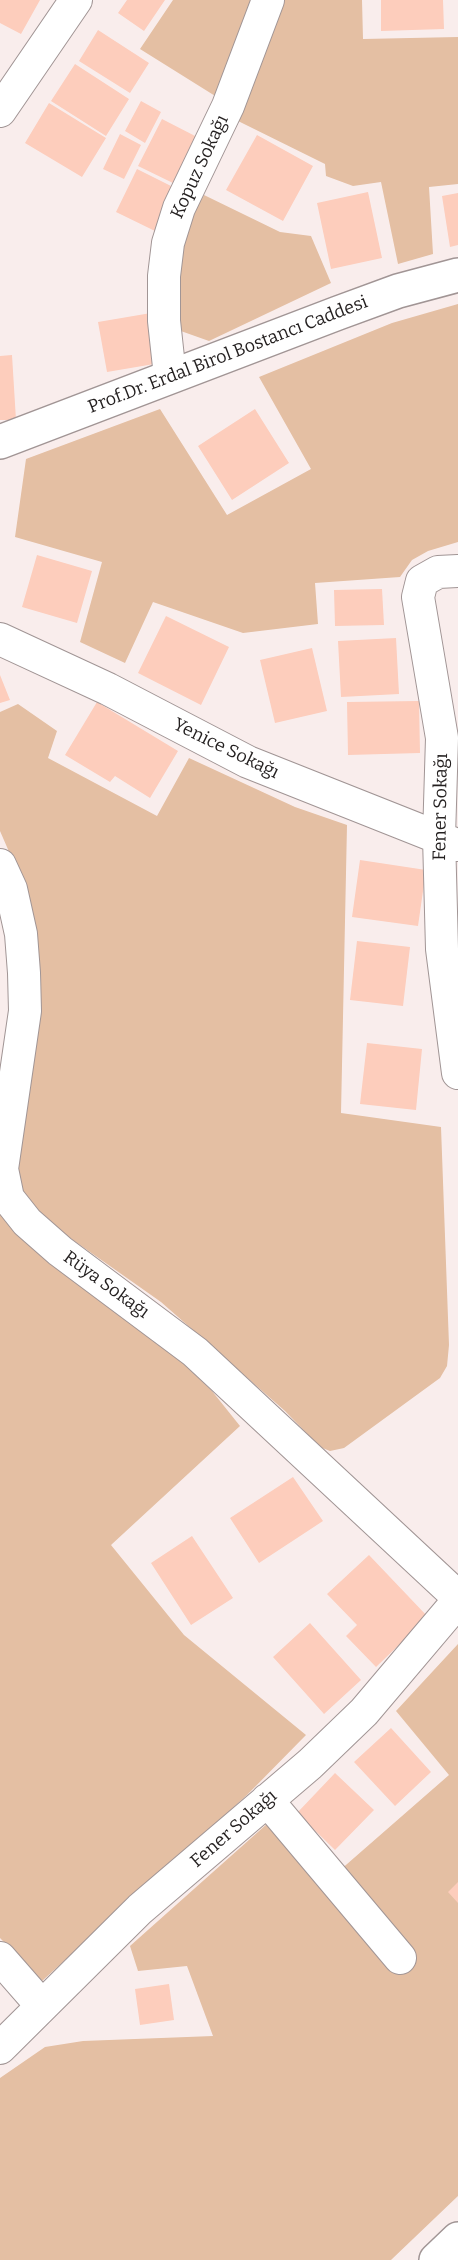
<!DOCTYPE html>
<html>
<head>
<meta charset="utf-8">
<style>
	body { margin:0 }
	canvas { display:block; background:#f9edec }
</style>
</head>
<body>
<canvas width="458" height="2260"></canvas>
<script>
const ctx = document.querySelector('canvas').getContext('2d');
ctx.lineJoin = 'round';
function paint(path, color) {
  ctx.fillStyle = color;
  ctx.fill(path, 'evenodd');
}
function poly(rows) {
  const path = new Path2D();
  for (const r of rows) {
    path.moveTo(r[0], r[1]);
    for (let i = 2; i < r.length; i += 2) path.lineTo(r[i], r[i + 1]);
  }
  return path;
}
function strokePath(path, color, width, dash) {
  ctx.strokeStyle = color;
  ctx.lineWidth = width;
  ctx.lineCap = dash ? 'butt' : 'round';
  ctx.setLineDash(dash || []);
  ctx.stroke(path);
}
function write(font, color, halo, rows, align = 'center') {
  ctx.font = font + ' Bitter,serif';
  ctx.lineWidth = 6;
  ctx.setLineDash([]);
  ctx.textBaseline = 'middle';
  ctx.strokeStyle = halo;
  ctx.fillStyle = color;
  for (const [text, x, y, turn = 0] of rows) {
    ctx.save();
    ctx.translate(x, y);
    ctx.rotate((+turn || 0) * Math.PI / 180);
    ctx.textAlign = isNaN(turn) ? turn : align;
    if (halo) ctx.strokeText(text, 0, 0);
    ctx.fillText(text, 0, 0);
    ctx.restore();
  }
}
paint(poly([
	[173,0,255,0,220,99,140,49],
	[281,0,362,0,363,39,458,37,458,184,429,187,433,254,398,264,381,182,353,186,326,176,325,164,236,120],
	[204,195,280,232,311,236,331,283,209,341,178,330,177,257,188,224],
	[458,304,458,542,428,551,412,560,400,577,315,583,318,624,243,633,153,602,125,663,80,642,102,562,15,537,26,459,160,409,227,515,311,469,259,377,392,323],
	[18,704,57,731,48,758,157,816,189,758,295,807,347,825,341,1113,441,1127,449,1345,447,1366,440,1378,344,1448,330,1451,320,1447,285,1411,161,1302,63,1233,27,1202,21,1187,18,1163,34,1062,38,981,20,877,0,831,0,712],
	[0,1212,178,1358,212,1391,240,1426,111,1545,184,1635,306,1735,247,1795,42,1981,0,1938],
	[458,1644,458,2196,391,2260,0,2260,0,2078,45,2047,83,2041,213,2036,187,1966,138,1971,130,1946,268,1823,323,1885,449,1775,396,1711]
]), '#e4bfa3');
paint(poly([
	[0,0,40,0,21,34,0,23],
	[127,0,165,0,144,31,118,13],
	[381,0,443,0,444,29,381,31],
	[98,30,149,63,130,93,79,61],
	[75,64,129,99,106,136,51,101],
	[141,101,161,112,145,143,125,131],
	[49,103,106,138,82,177,25,143],
	[162,119,199,138,175,184,138,166],
	[120,134,141,145,124,179,103,169],
	[257,135,313,166,283,221,226,190],
	[137,169,175,188,155,231,116,212],
	[368,192,382,258,331,269,317,203],
	[458,193,458,245,450,247,442,196],
	[151,313,160,363,107,372,98,322],
	[12,355,16,420,0,420,0,356],
	[255,409,289,463,232,500,198,446],
	[37,555,92,571,77,623,22,607],
	[382,589,384,625,335,626,334,590],
	[166,616,229,647,201,705,138,673],
	[396,638,399,694,341,697,338,641],
	[312,648,327,711,275,723,260,660],
	[0,675,10,700,0,703],
	[419,701,420,753,348,755,347,702],
	[97,702,178,751,150,798,115,776,110,782,65,755],
	[360,860,426,870,418,926,352,917],
	[357,941,410,947,403,1006,350,1000],
	[367,1043,422,1049,416,1110,360,1104],
	[293,1477,323,1521,259,1563,230,1518],
	[192,1536,233,1598,191,1625,151,1563],
	[369,1555,428,1617,376,1667,346,1636,357,1625,327,1594],
	[310,1623,361,1680,324,1714,273,1657],
	[391,1728,431,1772,395,1806,354,1762],
	[335,1773,374,1810,335,1850,297,1813],
	[458,1882,458,1903,448,1892],
	[169,1984,174,2020,140,2025,135,1989]
]), '#fdcdbc');
const minor = poly([
	[0,111,76,0],
	[170,376,164,321,164,276,168,243,179,208,228,106,268,0],
	[458,571,438,572,422,581,418,597,442,738,439,837,442,949,458,1073],
	[0,639,108,689,248,762,457,845],
	[0,865,11,889,21,934,24,973,25,1011,2,1169,8,1198,27,1222,60,1251,195,1352,458,1597],
	[267,1800,400,1958],
	[0,1958,42,2006],
	[0,2048,140,1909,310,1764,364,1712,458,1601]
]);
const tertiary = poly([
	[0,442,338,313,398,291,458,275]
]);
const secondary = poly([
	[436,2260,458,2239]
]);
strokePath(minor, '#a19595', 34);
strokePath(tertiary, '#a19595', 36);
strokePath(secondary, '#a19595', 36);
strokePath(minor, '#fff', 32);
strokePath(tertiary, '#fff', 33);
strokePath(secondary, '#fff', 33);
write('18px', '#231f1f', '#fff', [
	["Kopuz Sokağı",200,167,-65],
	["Prof.Dr. Erdal Birol Bostancı Caddesi",228,355,-21],
	["Yenice Sokağı",226,749,26],
	["Fener Sokağı",441,807,-89],
	["Rüya Sokağı",106,1285,36],
	["Fener Sokağı",234,1829,-41]
]);
</script>
</body>
</html>
